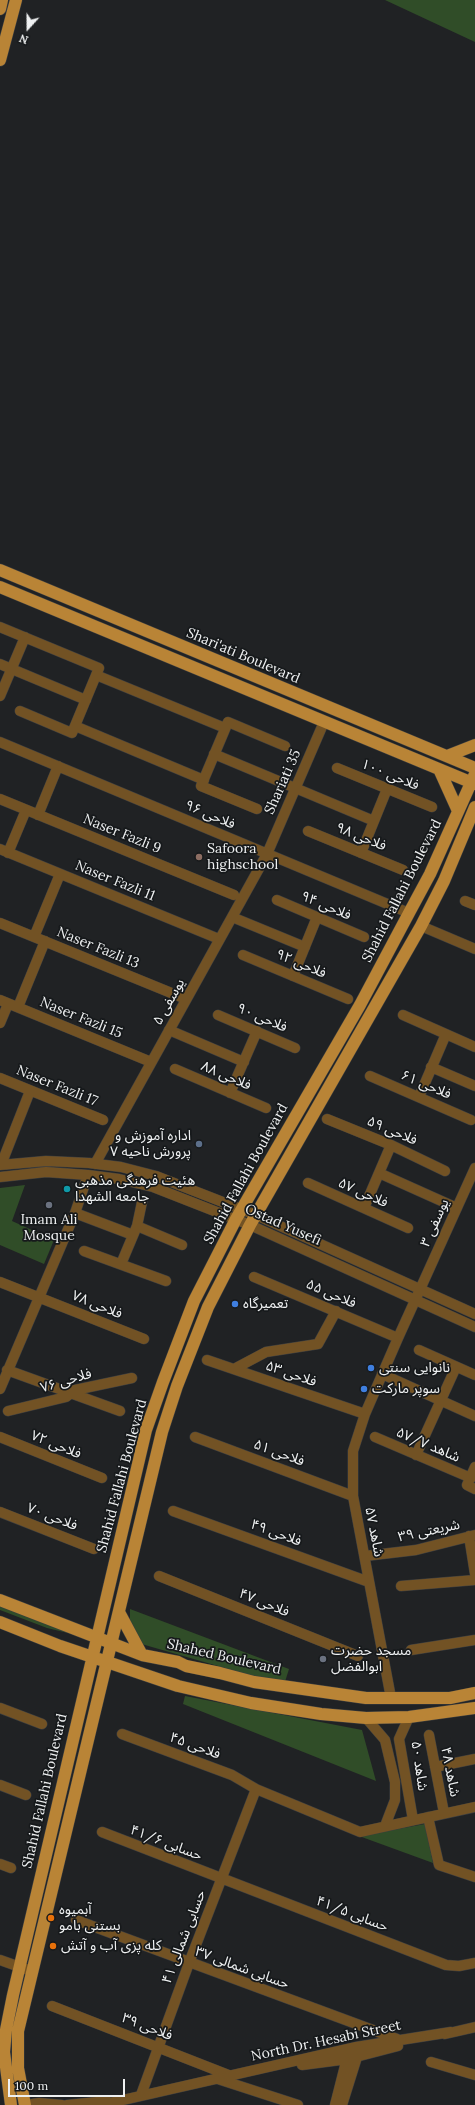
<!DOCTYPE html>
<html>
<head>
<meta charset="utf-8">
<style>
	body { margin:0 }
	#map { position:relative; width:475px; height:2105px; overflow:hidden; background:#202224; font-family:Lora,serif }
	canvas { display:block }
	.north { position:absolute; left:8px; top:8px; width:40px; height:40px; -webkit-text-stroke:3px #16191b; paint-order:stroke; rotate:201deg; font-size:11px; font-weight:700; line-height:16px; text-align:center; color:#eff1f2 }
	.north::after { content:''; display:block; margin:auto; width:14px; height:18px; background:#eff1f2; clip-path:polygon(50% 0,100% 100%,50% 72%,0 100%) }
	.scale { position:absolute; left:8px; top:2079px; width:117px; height:18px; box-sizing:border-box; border:2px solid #eff1f2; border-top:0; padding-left:5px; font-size:12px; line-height:14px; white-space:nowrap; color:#eff1f2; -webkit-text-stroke:3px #16191b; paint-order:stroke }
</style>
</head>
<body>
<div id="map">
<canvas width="475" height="2105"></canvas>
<div class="north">N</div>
<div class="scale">100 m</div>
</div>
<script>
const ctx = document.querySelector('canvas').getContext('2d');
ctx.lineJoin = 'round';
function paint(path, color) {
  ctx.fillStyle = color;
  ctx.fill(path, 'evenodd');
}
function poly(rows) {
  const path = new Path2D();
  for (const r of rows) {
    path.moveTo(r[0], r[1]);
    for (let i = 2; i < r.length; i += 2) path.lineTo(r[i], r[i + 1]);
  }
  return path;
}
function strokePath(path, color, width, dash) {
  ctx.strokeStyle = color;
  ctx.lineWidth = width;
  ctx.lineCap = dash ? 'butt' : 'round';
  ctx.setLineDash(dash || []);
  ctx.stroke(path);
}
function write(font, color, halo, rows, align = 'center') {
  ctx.font = font + ' Lora,"Noto Sans Arabic",serif';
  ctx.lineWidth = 3.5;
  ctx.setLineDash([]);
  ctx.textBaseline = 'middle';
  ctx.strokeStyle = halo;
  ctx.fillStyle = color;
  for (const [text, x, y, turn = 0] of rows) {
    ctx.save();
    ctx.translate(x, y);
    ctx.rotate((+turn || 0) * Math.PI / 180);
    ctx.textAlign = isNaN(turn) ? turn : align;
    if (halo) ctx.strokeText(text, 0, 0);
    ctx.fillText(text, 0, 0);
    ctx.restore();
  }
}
paint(poly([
	[385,0,475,0,475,42],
	[25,1185,12,1221,54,1240,44,1264,0,1245,0,1188],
	[0,1606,72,1634,47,1628,0,1610],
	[130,1609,289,1669,284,1685,138,1643,130,1632],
	[185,1696,362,1730,376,1781,183,1704],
	[425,1824,433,1863,359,1836]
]), '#304d28');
const minor = poly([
	[0,627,99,668,72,733,20,711],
	[0,664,86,700],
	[96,675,225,728],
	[0,696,25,637],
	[75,726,204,780],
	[0,742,409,913],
	[214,754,374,821],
	[337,768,432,807],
	[0,799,234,895],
	[257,809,201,786,228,722,285,746],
	[38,815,58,766],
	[308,831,403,870],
	[0,849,219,939],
	[8,853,26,810],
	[361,853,387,789],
	[277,900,364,937],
	[465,901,475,905],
	[232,917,305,947],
	[0,923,186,999],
	[421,926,475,949],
	[34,937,60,874],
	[243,955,348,999],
	[293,976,317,917],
	[0,1000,151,1062],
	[18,1007,45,941],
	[218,1015,295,1048],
	[403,1015,475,1047],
	[0,1023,8,1004],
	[169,1030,244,1062],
	[431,1067,475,1086],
	[175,1069,266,1108],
	[370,1076,471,1120],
	[0,1078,103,1120],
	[230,1093,257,1031],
	[419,1097,446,1034],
	[327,1119,391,1145,445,1171],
	[95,1164,267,854,324,722],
	[0,1165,46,1161,89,1163,121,1167,156,1176,256,1215,475,1314],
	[1,1165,30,1091],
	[379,1173,457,1208],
	[0,1177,46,1172,88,1175,119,1179,153,1187,250,1225,475,1327],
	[308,1183,408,1228],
	[364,1208,391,1145],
	[75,1213,133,1235],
	[137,1226,182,1245],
	[84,1251,166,1281],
	[121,1264,137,1226,142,1202],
	[254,1277,398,1338],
	[0,1282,144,1339],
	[419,1350,475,1375],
	[207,1360,365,1414],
	[234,1369,266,1352,318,1344,336,1311],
	[7,1370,120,1411],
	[382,1374,475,1416],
	[0,1389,75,1213,88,1175],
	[8,1411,66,1397,75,1390,132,1378],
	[0,1437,102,1478],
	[195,1437,353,1496],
	[375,1437,471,1478],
	[416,1455,456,1367],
	[475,1467,467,1485,475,1489],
	[173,1511,369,1582],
	[0,1512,94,1549],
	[469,1536,475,1574],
	[365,1556,416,1550,475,1535],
	[159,1576,358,1656],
	[401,1586,475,1580],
	[411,1650,475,1640],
	[391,1698,353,1496,353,1451,365,1414,398,1338,475,1168],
	[0,1708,42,1724],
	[409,1717,399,1739,413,1820],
	[366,1718,385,1740,395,1782,395,1800,385,1826],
	[122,1734,232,1775,256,1789,360,1832,475,1807],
	[429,1735,444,1813],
	[435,1767,475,1759],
	[0,1785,26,1795],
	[428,1817,439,1865,475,1877],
	[102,1832,446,1965,459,1966,475,1963],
	[0,1864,11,1868],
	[76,1920,397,2039],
	[0,1960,31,1971],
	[52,2006,231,2076],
	[445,2034,475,2027],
	[431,2062,475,2075],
	[302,2065,348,2059,398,2046],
	[218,2079,298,2105],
	[141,2095,189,1963,256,1789],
	[25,2105,39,2103,62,2105],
	[67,2105,107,2101],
	[101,2105,356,2047,451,2032],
	[335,2105,348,2054],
	[342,2105,357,2057,357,2051]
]);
const major = poly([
	[0,9,2,0],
	[0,60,16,0],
	[0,570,475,768],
	[0,587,475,784],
	[447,756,475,745],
	[439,769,458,811],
	[0,1600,142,1655,178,1662,186,1666,220,1673,254,1682,366,1698,450,1698,475,1693],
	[119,1612,142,1655],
	[0,1622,60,1646,178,1686,251,1703,321,1714,366,1718,409,1717,475,1708],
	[11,2105,4,2052,6,2030,13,1995,146,1430,163,1382,194,1301,236,1219,360,1005,409,913,430,874,475,774],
	[25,2105,18,2068,18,2031,162,1432,177,1386,208,1307,250,1225,421,926,444,881,475,807]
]);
strokePath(minor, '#3d3f41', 11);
strokePath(major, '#3d3f41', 13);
strokePath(minor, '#725224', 10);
strokePath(major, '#b98436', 12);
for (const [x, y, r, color] of [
	[199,857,4,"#8d6e63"],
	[199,1144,4,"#5c6f8a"],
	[67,1189,4,"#0f9aa8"],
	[49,1205,4,"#6b7280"],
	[235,1304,4,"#3f7fe0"],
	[371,1368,4,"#3f7fe0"],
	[364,1389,4,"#3f7fe0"],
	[323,1659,4,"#6b7280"],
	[51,1918,4,"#e8710a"],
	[53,1946,4,"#e8710a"]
]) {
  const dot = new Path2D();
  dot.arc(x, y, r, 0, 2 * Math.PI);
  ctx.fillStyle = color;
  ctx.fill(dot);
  strokePath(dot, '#16191b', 1.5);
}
write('14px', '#eff1f2', '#16191b', [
	["Shari'ati Boulevard",243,656,23],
	["فلاحی ۱۰۰",390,775,22],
	["Shariati 35",283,782,-66],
	["فلاحی ۹۶",210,815,23],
	["Naser Fazli 9",122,834,22],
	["فلاحی ۹۸",361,837,22],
	["Naser Fazli 11",115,881,22],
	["Shahid Fallahi Boulevard",402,891,-63],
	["فلاحی ۹۴",326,906,23],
	["Naser Fazli 13",98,948,22],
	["فلاحی ۹۲",301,964,23],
	["یوسفی ۵",169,1002,-61],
	["Naser Fazli 15",81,1018,22],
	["فلاحی ۹۰",262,1018,23],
	["فلاحی ۸۸",226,1076,23],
	["فلاحی ۶۱",426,1085,23],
	["Naser Fazli 17",57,1086,22],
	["فلاحی ۵۹",392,1131,23],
	["Shahid Fallahi Boulevard",246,1174,-61],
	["فلاحی ۵۷",363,1193,24],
	["یوسفی ۳",435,1223,-66],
	["Ostad Yusefi",283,1225,24],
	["فلاحی ۵۵",331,1294,23],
	["فلاحی ۷۸",97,1305,22],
	["فلاحی ۵۳",291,1374,19],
	["فلاحی ۷۶",66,1381,-17],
	["فلاحی ۷۲",56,1445,22],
	["شاهد ۵۷/۷",428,1445,23],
	["فلاحی ۵۱",279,1453,20],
	["Shahid Fallahi Boulevard",122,1476,-75],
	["فلاحی ۷۰",52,1517,21],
	["شریعتی ۳۹",429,1531,-12],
	["شاهد ۵۷",374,1532,79],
	["فلاحی ۴۹",276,1533,20],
	["فلاحی ۴۷",264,1603,22],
	["Shahed Boulevard",224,1657,13],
	["فلاحی ۴۵",195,1746,20],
	["شاهد ۵۰",419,1766,82],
	["شاهد ۴۸",450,1772,79],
	["Shahid Fallahi Boulevard",45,1791,-77],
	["حسابی ۴۱/۶",166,1843,21],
	["حسابی ۴۱/۵",352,1914,21],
	["حسابی شمالی ۴۱",184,1937,-69],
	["حسابی شمالی ۳۷",242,1968,20],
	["فلاحی ۳۹",147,2027,21],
	["North Dr. Hesabi Street",326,2041,-12]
]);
write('14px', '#eff1f2', '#16191b', [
	["Safoora",207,849],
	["highschool",207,865],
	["اداره آموزش و",191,1136,"right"],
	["پرورش ناحیه ۷",191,1152,"right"],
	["هئیت فرهنگی مذهبی",75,1181],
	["جامعه الشهدا",75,1197],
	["Imam Ali",49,1220,"center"],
	["Mosque",49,1236,"center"],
	["تعمیرگاه",243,1304],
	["نانوایی سنتی",379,1368],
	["سوپر مارکت",372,1389],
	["مسجد حضرت",331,1651],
	["ابوالفضل",331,1667],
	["آبمیوه",59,1910],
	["بستنی بامو",59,1926],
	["کله پزی آب و آتش",61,1946]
], 'left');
</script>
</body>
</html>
